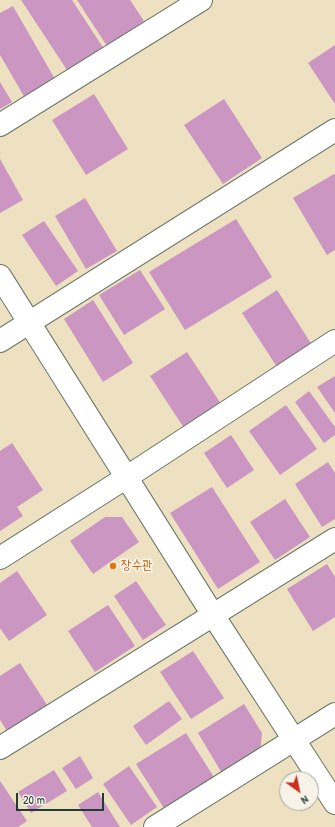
<!DOCTYPE html>
<html>
<head>
<meta charset="utf-8">
<style>
	body { margin:0 }
	#map { position:relative; width:335px; height:827px; overflow:hidden; background:#ede1c2; font-family:"Patrick Hand",sans-serif }
	canvas { display:block }
	.north { position:absolute; left:279px; top:771px; width:40px; height:40px; box-sizing:border-box; background:#f7f3e8; border:1px solid #a1aaa0; border-radius:50%; rotate:147deg; font-size:11px; font-weight:700; line-height:16px; text-align:center; color:#1f3d34 }
	.north::after { content:''; display:block; margin:auto; width:14px; height:18px; background:#c8321e; clip-path:polygon(50% 0,100% 100%,50% 72%,0 100%) }
	.scale { position:absolute; left:16px; top:793px; width:88px; height:18px; box-sizing:border-box; border:2px solid #1f3d34; border-top:0; padding-left:5px; font-size:12px; line-height:14px; white-space:nowrap; color:#1f3d34; -webkit-text-stroke:3px #f7f3e8; paint-order:stroke }
</style>
</head>
<body>
<div id="map">
<canvas width="335" height="827"></canvas>
<div class="north">N</div>
<div class="scale">20 m</div>
</div>
<script>
const ctx = document.querySelector('canvas').getContext('2d');
ctx.lineJoin = 'round';
function paint(path, color) {
  ctx.fillStyle = color;
  ctx.fill(path, 'evenodd');
}
function poly(rows) {
  const path = new Path2D();
  for (const r of rows) {
    path.moveTo(r[0], r[1]);
    for (let i = 2; i < r.length; i += 2) path.lineTo(r[i], r[i + 1]);
  }
  return path;
}
function strokePath(path, color, width, dash) {
  ctx.strokeStyle = color;
  ctx.lineWidth = width;
  ctx.lineCap = dash ? 'butt' : 'round';
  ctx.setLineDash(dash || []);
  ctx.stroke(path);
}
function write(font, color, halo, rows, align = 'center') {
  ctx.font = font + ' "Patrick Hand","Poor Story",sans-serif';
  ctx.lineWidth = 3.5;
  ctx.setLineDash([]);
  ctx.textBaseline = 'middle';
  ctx.strokeStyle = halo;
  ctx.fillStyle = color;
  for (const [text, x, y, turn = 0] of rows) {
    ctx.save();
    ctx.translate(x, y);
    ctx.rotate((+turn || 0) * Math.PI / 180);
    ctx.textAlign = isNaN(turn) ? turn : align;
    if (halo) ctx.strokeText(text, 0, 0);
    ctx.fillText(text, 0, 0);
    ctx.restore();
  }
}
paint(poly([
	[21,0,72,0,104,49,69,73],
	[77,0,130,0,144,21,107,46],
	[13,6,56,81,25,98,0,55,0,13],
	[335,45,335,104,308,63],
	[0,82,12,102,0,109],
	[94,94,128,149,86,175,52,120],
	[224,99,262,158,223,184,184,125],
	[0,159,23,200,0,213],
	[334,174,335,175,335,250,327,255,293,198],
	[85,198,117,251,86,269,55,216],
	[236,219,272,277,185,330,149,272],
	[44,221,78,271,56,286,22,235],
	[140,270,165,309,124,335,99,295],
	[277,290,312,345,277,367,242,313],
	[93,300,133,363,103,382,64,319],
	[187,352,221,404,184,428,150,376],
	[335,376,335,413,317,387],
	[309,391,335,427,335,435,324,443,295,402],
	[286,405,317,449,280,475,249,431],
	[231,435,254,470,227,488,204,453],
	[12,443,43,490,17,507,23,516,0,531,0,451],
	[328,462,335,473,335,519,322,527,295,484],
	[212,487,260,562,218,589,170,513],
	[285,499,310,537,275,560,250,522],
	[105,517,122,517,139,542,93,574,70,541],
	[327,564,335,577,335,617,313,631,287,589],
	[17,571,47,615,9,641,0,628,0,583],
	[136,581,166,625,143,640,114,596],
	[108,605,135,646,95,672,68,631],
	[193,651,224,698,191,719,160,672],
	[20,663,47,705,7,731,0,720,0,676],
	[169,701,182,719,146,745,133,726],
	[244,704,262,733,260,752,223,775,198,733],
	[186,733,217,782,167,813,136,764],
	[80,756,93,778,76,789,62,768],
	[129,766,157,807,131,825,103,784],
	[54,770,67,791,31,813,18,792],
	[0,781,27,821,18,827,0,827],
	[98,792,120,827,92,827,78,805]
]), '#cb96c1');
const minor = poly([
	[0,125,201,0],
	[0,276,213,615,335,803],
	[0,341,335,130],
	[0,558,127,477,335,341],
	[0,748,335,539],
	[155,827,335,714]
]);
strokePath(minor, '#677666', 24);
strokePath(minor, '#fff', 22);
for (const [x, y, r, color] of [
	[113,566,4,"#e8710a"]
]) {
  const dot = new Path2D();
  dot.arc(x, y, r, 0, 2 * Math.PI);
  ctx.fillStyle = color;
  ctx.fill(dot);
  strokePath(dot, '#f7f3e8', 1.5);
}
write('13px', '#c56008', '#f7f3e8', [
	["장수관",121,566]
], 'left');
</script>
</body>
</html>
